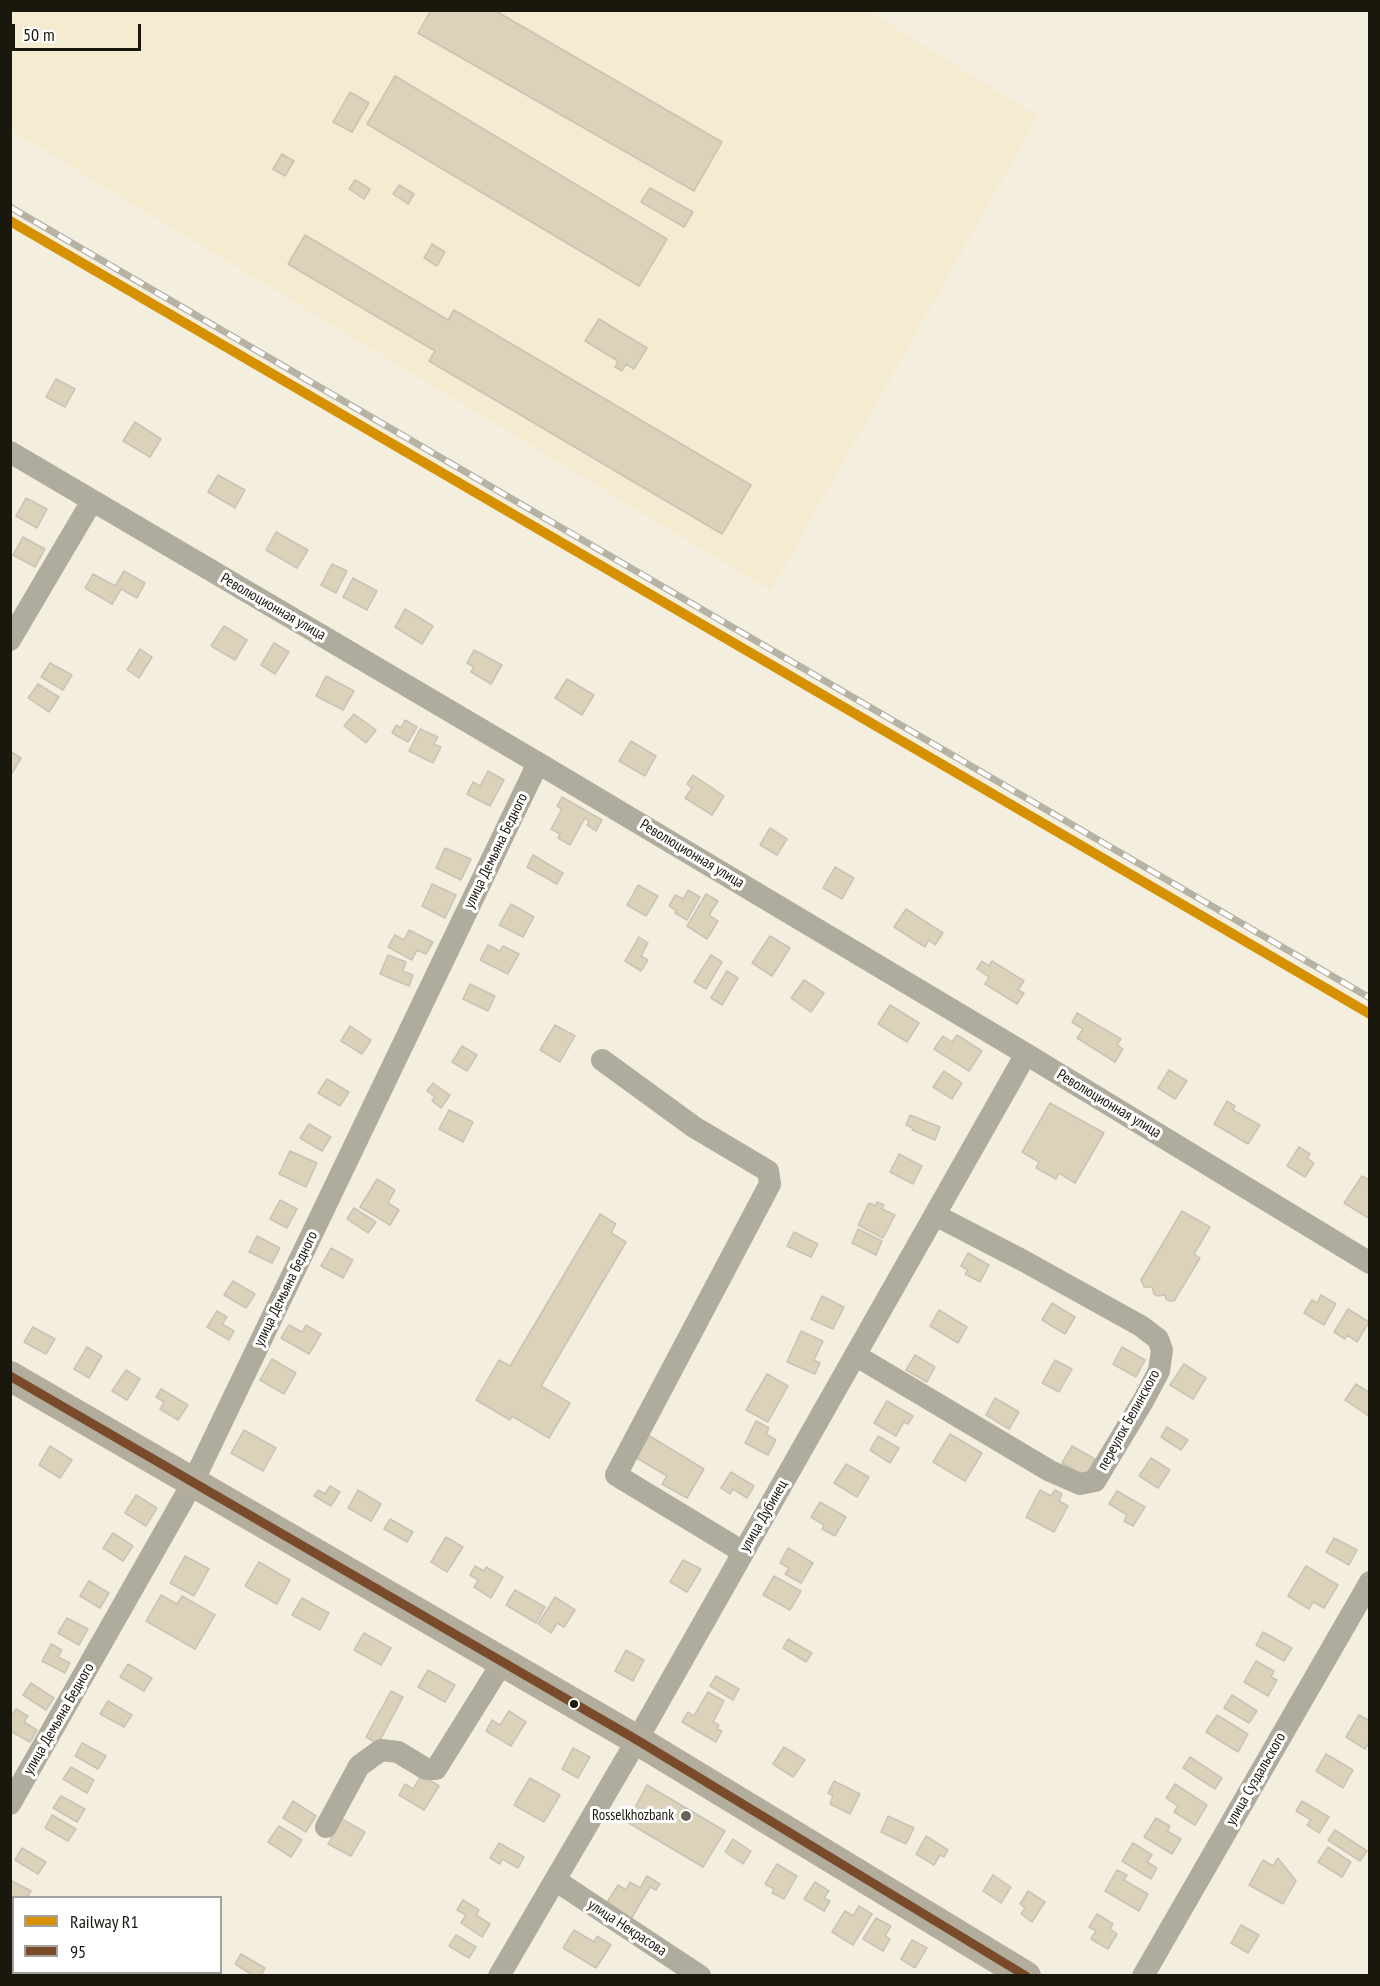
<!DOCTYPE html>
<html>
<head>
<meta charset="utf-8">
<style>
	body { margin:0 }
	#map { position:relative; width:1380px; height:1986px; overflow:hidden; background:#f4eede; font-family:"PT Sans Narrow",sans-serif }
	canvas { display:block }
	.frame { position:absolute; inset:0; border:12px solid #1a170d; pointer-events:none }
	.legend { position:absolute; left:12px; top:1896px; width:210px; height:78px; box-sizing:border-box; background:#fff; border:2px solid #a3a29e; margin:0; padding:8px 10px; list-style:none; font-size:18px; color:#1a170d }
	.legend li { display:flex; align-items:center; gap:12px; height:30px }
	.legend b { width:30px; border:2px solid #a3a29e }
	.scale { position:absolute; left:12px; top:24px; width:129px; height:27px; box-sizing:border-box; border:3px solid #1a170d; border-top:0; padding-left:8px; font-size:18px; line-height:21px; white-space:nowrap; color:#1a170d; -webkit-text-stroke:4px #fff; paint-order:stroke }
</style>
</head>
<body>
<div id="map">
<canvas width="1380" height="1986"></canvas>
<div class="frame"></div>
<ul class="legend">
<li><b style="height:8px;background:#d69102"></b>Railway R1</li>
<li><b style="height:8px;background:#7a4b2a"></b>95</li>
</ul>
<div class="scale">50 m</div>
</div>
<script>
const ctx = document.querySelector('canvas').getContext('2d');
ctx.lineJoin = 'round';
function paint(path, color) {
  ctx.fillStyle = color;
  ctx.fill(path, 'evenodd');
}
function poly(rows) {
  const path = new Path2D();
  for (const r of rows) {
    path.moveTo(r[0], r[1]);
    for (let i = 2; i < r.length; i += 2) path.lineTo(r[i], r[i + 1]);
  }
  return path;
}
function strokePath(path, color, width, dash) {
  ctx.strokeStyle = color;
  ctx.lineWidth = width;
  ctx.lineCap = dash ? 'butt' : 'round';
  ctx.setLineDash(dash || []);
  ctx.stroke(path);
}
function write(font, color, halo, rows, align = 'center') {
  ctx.font = font + ' "PT Sans Narrow",sans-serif';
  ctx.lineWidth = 6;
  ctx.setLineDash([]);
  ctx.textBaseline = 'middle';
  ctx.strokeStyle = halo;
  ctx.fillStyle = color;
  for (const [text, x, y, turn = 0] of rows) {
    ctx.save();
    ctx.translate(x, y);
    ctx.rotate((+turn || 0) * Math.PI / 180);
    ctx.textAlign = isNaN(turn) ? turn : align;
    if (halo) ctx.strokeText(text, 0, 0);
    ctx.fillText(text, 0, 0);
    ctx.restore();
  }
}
paint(poly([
	[10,11,868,11,1038,116,771,591,11,130]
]), '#f4ebd0');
const building = poly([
	[431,10,494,10,722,142,694,191,418,33,431,10],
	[395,76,667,239,639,286,367,124,395,76],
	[350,92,369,103,352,132,333,122,350,92],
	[282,154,294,161,285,176,273,169,282,154],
	[355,180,370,189,364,199,349,189,355,180],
	[399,185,414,194,408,204,393,194,399,185],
	[650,188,693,212,684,227,641,202,650,188],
	[305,235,448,320,454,310,751,485,722,534,429,361,435,351,288,264,305,235],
	[432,244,445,252,437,266,424,258,432,244],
	[599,319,647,348,634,369,626,364,622,371,615,367,618,361,585,341,599,319],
	[56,379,75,389,65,407,46,397,56,379],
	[135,422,161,439,150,457,123,441,135,422],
	[218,475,245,490,235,508,208,492,218,475],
	[26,498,47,509,37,528,16,516,26,498],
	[276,532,308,550,297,568,266,550,276,532],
	[23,537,45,549,35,567,13,555,23,537],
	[332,564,347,571,336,593,321,585,332,564],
	[124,571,145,583,137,598,121,589,112,604,85,588,93,574,115,586,124,571],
	[353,578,377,591,367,610,343,597,353,578],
	[405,609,433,626,422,644,395,627,405,609],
	[224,626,247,640,235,660,211,646,224,626],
	[274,643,289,652,275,674,261,665,274,643],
	[140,649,152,657,139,678,127,670,140,649],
	[474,650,502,665,491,684,471,672,474,667,467,663,474,650],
	[50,663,72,675,63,690,41,677,50,663],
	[326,676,354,691,343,710,316,696,326,676],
	[567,679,594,695,582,715,555,698,567,679],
	[38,684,59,697,49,712,28,698,38,684],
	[354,714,376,730,366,743,344,726,354,714],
	[405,720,417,727,408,742,392,733,396,725,401,728,405,720],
	[420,729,438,737,434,744,441,747,433,763,409,751,420,729],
	[631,741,656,756,645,776,619,761,631,741],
	[10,751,21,758,12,773,10,772,10,751],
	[488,771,504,780,490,806,467,794,473,782,480,786,488,771],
	[693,775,724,796,712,815,685,798,692,788,687,784,693,775],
	[562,797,602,820,596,831,587,825,589,821,585,818,570,845,558,838,560,834,551,829,562,809,557,806,562,797],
	[770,828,787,839,777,855,760,845,770,828],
	[445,848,471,859,461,880,436,868,445,848],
	[533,855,563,873,557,884,527,867,533,855],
	[835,867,854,878,842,899,823,888,835,867],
	[432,884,456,895,445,918,422,906,432,884],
	[638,885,658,896,646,916,627,905,638,885],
	[688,890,700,897,687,920,675,913,676,910,669,906,675,895,683,899,688,890],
	[706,894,718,901,709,915,718,921,707,939,687,926,706,894],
	[511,904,534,917,523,937,499,925,511,904],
	[906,909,943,933,935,945,929,940,925,947,894,927,906,909],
	[409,930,433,942,426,954,417,950,412,960,388,947,395,935,404,940,409,930],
	[770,936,790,948,772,976,752,963,770,936],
	[639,937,648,943,641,956,648,960,641,971,625,961,639,937],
	[488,945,500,951,503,946,519,954,508,974,480,960,488,945],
	[388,955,406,962,403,971,413,975,409,986,380,974,388,955],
	[711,955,722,962,706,989,694,982,711,955],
	[982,961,989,966,992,961,1024,981,1018,990,1024,993,1017,1004,985,984,989,977,977,969,982,961],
	[727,971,738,978,722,1005,711,998,727,971],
	[804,980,824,993,811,1012,791,998,804,980],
	[470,984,495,996,488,1011,463,999,470,984],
	[890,1005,919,1023,907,1042,878,1024,890,1005],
	[1077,1013,1121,1039,1117,1045,1123,1049,1115,1062,1077,1038,1083,1029,1072,1022,1077,1013],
	[555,1025,575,1036,560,1062,540,1050,555,1025],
	[350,1026,371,1040,362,1054,341,1041,350,1026],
	[957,1035,982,1051,969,1071,934,1049,943,1036,952,1042,957,1035],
	[462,1046,477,1055,467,1071,452,1062,462,1046],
	[1169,1070,1187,1081,1175,1099,1158,1088,1169,1070],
	[944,1071,962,1083,952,1099,933,1087,944,1071],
	[327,1079,349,1092,340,1106,318,1093,327,1079],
	[433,1083,450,1095,441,1108,432,1101,435,1097,427,1091,433,1083],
	[1227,1101,1235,1106,1233,1110,1260,1125,1248,1144,1214,1124,1227,1101],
	[1050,1103,1104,1133,1075,1183,1059,1173,1056,1179,1036,1168,1039,1162,1022,1152,1050,1103],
	[449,1110,473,1122,463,1142,439,1129,449,1110],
	[910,1115,940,1127,935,1140,912,1130,913,1128,906,1125,910,1115],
	[309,1124,331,1137,322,1151,300,1138,309,1124],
	[1299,1147,1310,1154,1307,1158,1314,1163,1305,1177,1287,1166,1299,1147],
	[290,1151,317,1163,306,1187,279,1174,290,1151],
	[899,1154,922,1166,913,1184,890,1172,899,1154],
	[1362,1176,1370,1180,1368,1189,1370,1190,1370,1219,1344,1203,1362,1176],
	[377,1179,395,1190,388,1203,399,1210,390,1225,360,1207,377,1179],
	[280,1200,297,1209,287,1228,270,1219,280,1200],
	[877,1202,884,1205,882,1209,895,1215,883,1238,858,1225,869,1203,876,1206,877,1202],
	[354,1208,376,1222,368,1233,347,1219,354,1208],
	[1182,1211,1210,1227,1194,1254,1200,1258,1174,1301,1170,1301,1166,1299,1165,1295,1158,1296,1154,1294,1152,1287,1144,1287,1141,1280,1182,1211],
	[600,1214,616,1224,611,1233,626,1242,541,1386,570,1403,549,1438,512,1416,510,1420,476,1400,499,1360,510,1366,600,1214],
	[858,1229,882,1241,876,1255,852,1243,858,1229],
	[794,1232,818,1244,811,1257,787,1246,794,1232],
	[257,1236,280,1248,272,1263,249,1252,257,1236],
	[331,1248,353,1260,343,1278,321,1266,331,1248],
	[968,1253,989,1265,980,1282,965,1274,968,1270,961,1266,968,1253],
	[233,1281,255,1294,246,1308,224,1295,233,1281],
	[1321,1295,1336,1304,1324,1325,1304,1313,1312,1300,1317,1303,1321,1295],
	[822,1296,844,1307,833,1329,811,1319,822,1296],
	[1052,1303,1075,1317,1065,1334,1042,1320,1052,1303],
	[1348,1309,1369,1322,1357,1342,1347,1335,1345,1339,1334,1332,1348,1309],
	[939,1310,967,1327,958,1343,930,1326,939,1310],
	[217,1311,227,1317,222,1324,234,1331,229,1340,207,1327,217,1311],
	[289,1325,302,1332,306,1325,321,1334,309,1354,281,1338,289,1325],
	[33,1327,55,1339,46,1354,24,1342,33,1327],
	[801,1331,823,1341,814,1360,820,1363,815,1374,787,1362,801,1331],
	[87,1347,102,1356,89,1378,74,1369,87,1347],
	[1122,1347,1145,1360,1136,1377,1113,1364,1122,1347],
	[915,1355,935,1367,927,1382,906,1370,915,1355],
	[272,1359,296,1373,284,1394,260,1380,272,1359],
	[1055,1360,1072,1369,1059,1392,1042,1383,1055,1360],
	[1184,1364,1206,1378,1193,1399,1170,1385,1184,1364],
	[126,1370,140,1379,127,1400,112,1391,126,1370],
	[767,1374,788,1386,768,1422,746,1410,767,1374],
	[1356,1384,1370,1393,1370,1417,1345,1400,1356,1384],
	[161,1389,188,1405,178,1420,160,1409,164,1402,156,1397,161,1389],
	[995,1398,1019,1412,1009,1429,986,1415,995,1398],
	[887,1401,913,1416,908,1424,904,1422,896,1436,874,1423,887,1401],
	[756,1421,769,1428,766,1434,776,1440,768,1455,745,1443,756,1421],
	[1167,1427,1188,1440,1181,1450,1161,1437,1167,1427],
	[244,1430,276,1448,263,1471,231,1453,244,1430],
	[950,1434,982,1453,965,1481,933,1462,950,1434],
	[648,1435,704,1469,687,1498,662,1484,667,1476,635,1457,648,1435],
	[878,1436,899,1448,890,1463,870,1450,878,1436],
	[50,1446,72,1460,60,1478,39,1465,50,1446],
	[1072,1446,1095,1459,1085,1476,1062,1463,1072,1446],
	[1151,1458,1170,1470,1158,1488,1139,1476,1151,1458],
	[846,1464,869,1477,857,1497,834,1483,846,1464],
	[731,1472,754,1486,747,1498,733,1489,730,1494,721,1488,731,1472],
	[330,1486,340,1492,331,1506,314,1496,318,1490,325,1494,330,1486],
	[358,1490,381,1504,371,1521,348,1508,358,1490],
	[1040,1490,1051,1496,1055,1490,1062,1494,1059,1501,1068,1506,1054,1532,1026,1517,1040,1490],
	[1117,1491,1145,1507,1133,1526,1124,1521,1127,1515,1109,1504,1117,1491],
	[136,1495,157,1508,146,1526,125,1513,136,1495],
	[820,1502,846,1517,835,1536,822,1529,824,1525,811,1517,820,1502],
	[390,1519,413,1532,407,1542,384,1529,390,1519],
	[113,1533,133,1546,123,1561,103,1548,113,1533],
	[446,1537,463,1547,447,1572,431,1562,446,1537],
	[1334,1538,1357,1550,1349,1565,1326,1552,1334,1538],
	[788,1548,813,1563,801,1583,785,1574,789,1568,780,1563,788,1548],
	[185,1556,209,1569,194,1596,170,1583,185,1556],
	[683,1560,701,1569,687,1592,670,1582,683,1560],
	[259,1562,290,1580,277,1604,245,1586,259,1562],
	[475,1566,484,1571,486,1567,503,1577,491,1598,474,1587,478,1580,470,1575,475,1566],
	[1306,1566,1338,1585,1324,1608,1313,1602,1309,1609,1288,1596,1306,1566],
	[774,1576,801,1591,790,1610,763,1595,774,1576],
	[89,1581,109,1593,100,1608,80,1596,89,1581],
	[515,1590,545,1607,536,1623,506,1605,515,1590],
	[161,1595,177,1604,182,1596,215,1615,195,1649,146,1621,161,1595],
	[555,1597,575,1610,564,1627,557,1623,551,1633,538,1624,555,1597],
	[302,1598,329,1613,320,1630,292,1615,302,1598],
	[67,1618,88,1629,79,1645,58,1633,67,1618],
	[1263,1632,1292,1648,1284,1661,1256,1645,1263,1632],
	[364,1633,391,1648,381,1665,354,1650,364,1633],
	[788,1639,812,1653,806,1662,783,1648,788,1639],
	[51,1644,62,1650,58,1657,70,1663,65,1673,42,1661,51,1644],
	[626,1650,644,1660,633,1681,615,1671,626,1650],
	[1256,1661,1274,1671,1271,1677,1277,1680,1268,1696,1244,1682,1256,1661],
	[128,1664,152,1678,144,1691,120,1677,128,1664],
	[428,1670,455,1685,445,1702,418,1687,428,1670],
	[716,1676,739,1689,733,1700,710,1686,716,1676],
	[31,1683,54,1698,46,1710,23,1695,31,1683],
	[391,1691,403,1697,378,1744,366,1737,391,1691],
	[708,1692,724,1701,713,1722,719,1725,717,1729,722,1731,716,1742,682,1722,688,1712,694,1716,708,1692],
	[1232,1695,1257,1711,1249,1723,1224,1708,1232,1695],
	[108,1701,132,1715,124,1727,100,1714,108,1701],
	[16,1709,28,1716,24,1722,37,1730,30,1742,10,1731,10,1718,16,1709],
	[509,1711,526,1722,511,1746,486,1731,492,1720,500,1725,509,1711],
	[1217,1715,1248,1734,1238,1752,1206,1732,1217,1715],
	[1359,1715,1370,1721,1370,1741,1365,1749,1346,1737,1359,1715],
	[82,1743,106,1756,98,1769,75,1756,82,1743],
	[784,1747,805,1760,793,1777,773,1764,784,1747],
	[573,1748,590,1757,578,1778,562,1769,573,1748],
	[1326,1754,1353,1770,1343,1788,1316,1771,1326,1754],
	[1190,1757,1222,1778,1215,1789,1183,1768,1190,1757],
	[71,1767,94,1780,87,1793,63,1779,71,1767],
	[421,1775,439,1786,424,1810,399,1795,405,1784,413,1789,421,1775],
	[530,1778,560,1795,544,1822,514,1805,530,1778],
	[834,1781,860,1794,850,1814,830,1804,833,1796,828,1793,834,1781],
	[1175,1784,1207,1805,1195,1825,1174,1812,1178,1806,1166,1798,1175,1784],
	[647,1785,725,1831,703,1867,627,1822,647,1785],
	[61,1796,85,1809,77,1822,53,1808,61,1796],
	[293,1801,316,1816,306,1832,283,1818,293,1801],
	[1302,1801,1329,1817,1319,1833,1307,1825,1311,1820,1296,1811,1302,1801],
	[52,1815,76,1829,68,1841,45,1828,52,1815],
	[888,1816,914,1828,906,1844,881,1832,888,1816],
	[1156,1818,1170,1826,1167,1831,1181,1839,1172,1854,1144,1837,1156,1818],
	[342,1819,365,1832,351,1856,328,1844,342,1819],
	[279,1826,302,1840,291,1857,268,1842,279,1826],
	[1335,1830,1367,1851,1360,1861,1328,1840,1335,1830],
	[926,1836,948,1850,944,1857,940,1855,934,1865,916,1854,926,1836],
	[733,1839,751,1851,743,1864,725,1852,733,1839],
	[499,1843,524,1857,518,1868,502,1859,500,1864,490,1858,499,1843],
	[1133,1843,1152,1855,1147,1862,1157,1868,1151,1879,1122,1861,1133,1843],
	[1328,1847,1351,1862,1342,1877,1318,1862,1328,1847],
	[22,1848,46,1862,38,1874,15,1860,22,1848],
	[1278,1858,1296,1881,1283,1904,1249,1885,1263,1860,1273,1866,1278,1858],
	[777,1864,797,1876,784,1899,772,1893,774,1889,765,1884,777,1864],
	[1117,1870,1127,1875,1124,1880,1148,1894,1139,1911,1105,1891,1117,1870],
	[993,1875,1011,1887,1001,1903,983,1891,993,1875],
	[647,1876,660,1884,656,1890,650,1887,631,1919,606,1904,618,1885,626,1890,630,1882,640,1888,647,1876],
	[10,1880,31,1891,27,1898,14,1898,14,1906,10,1905,10,1880],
	[815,1882,829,1891,824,1898,830,1901,824,1911,804,1899,815,1882],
	[1028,1891,1045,1902,1032,1922,1021,1914,1025,1908,1020,1904,1028,1891],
	[463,1900,479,1910,476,1915,490,1924,482,1937,461,1923,466,1915,457,1910,463,1900],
	[859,1906,872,1914,853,1945,832,1932,845,1911,853,1916,859,1906],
	[1097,1914,1113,1924,1110,1929,1117,1934,1108,1949,1091,1939,1096,1931,1089,1927,1097,1914],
	[876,1918,891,1926,885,1936,890,1939,883,1951,863,1939,876,1918],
	[1241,1925,1259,1935,1248,1953,1231,1943,1241,1925],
	[574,1930,594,1942,597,1936,611,1945,596,1968,563,1948,574,1930],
	[456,1935,476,1947,469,1958,449,1946,456,1935],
	[912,1940,927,1948,915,1968,901,1959,912,1940],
	[241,1954,265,1968,261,1976,254,1976,235,1964,241,1954],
	[68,1972,117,1972,121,1975,66,1976,68,1972]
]);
paint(building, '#dbd2b9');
strokePath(building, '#c7c3b7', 1.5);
strokePath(poly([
	[10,452,538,763,1026,1054,1370,1263],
	[10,640,92,501],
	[602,1060,694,1127,768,1171,770,1184,616,1475,743,1552],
	[855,1355,1050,1471,1080,1484,1095,1481,1143,1401,1159,1371,1162,1350,1158,1339,1141,1326,1022,1260,935,1215],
	[10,1804,192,1484,538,763],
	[326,1827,359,1766,381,1750,398,1752,426,1769,436,1769,502,1663],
	[555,1880,700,1976],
	[499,1976,637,1740,1026,1054],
	[1143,1976,1370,1582]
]), '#b0ac9d', 22);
strokePath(poly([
	[10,1376,637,1740,1026,1976]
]), '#b3ad9d', 30);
const rail = poly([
	[10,207,1370,998]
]);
strokePath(rail, '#b6b2a4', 7);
strokePath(rail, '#fff', 4.5, [14]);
strokePath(poly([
	[10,1376,637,1740,1026,1976]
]), '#7a4b2a', 9);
strokePath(poly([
	[10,221,1370,1014]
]), '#d69102', 10);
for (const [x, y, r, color] of [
	[574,1704,5,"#1a170d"],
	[686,1816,6,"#666256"]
]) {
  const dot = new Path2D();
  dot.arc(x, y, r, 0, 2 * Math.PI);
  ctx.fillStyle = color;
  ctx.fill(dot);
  strokePath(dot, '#fff', 2);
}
write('15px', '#1a170d', '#fff', [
	["Революционная улица",273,607,30],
	["улица Демьяна Бедного",496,851,-64],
	["Революционная улица",692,854,31],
	["Революционная улица",1109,1104,31],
	["улица Демьяна Бедного",286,1289,-64],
	["переулок Белинского",1129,1420,-61],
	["улица Дубинец",764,1516,-60],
	["улица Демьяна Бедного",59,1719,-60],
	["улица Суздальского",1256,1779,-60],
	["улица Некрасова",627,1928,33]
]);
write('15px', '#1a170d', '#fff', [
	["Rosselkhozbank",674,1816]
], 'right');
</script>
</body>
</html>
